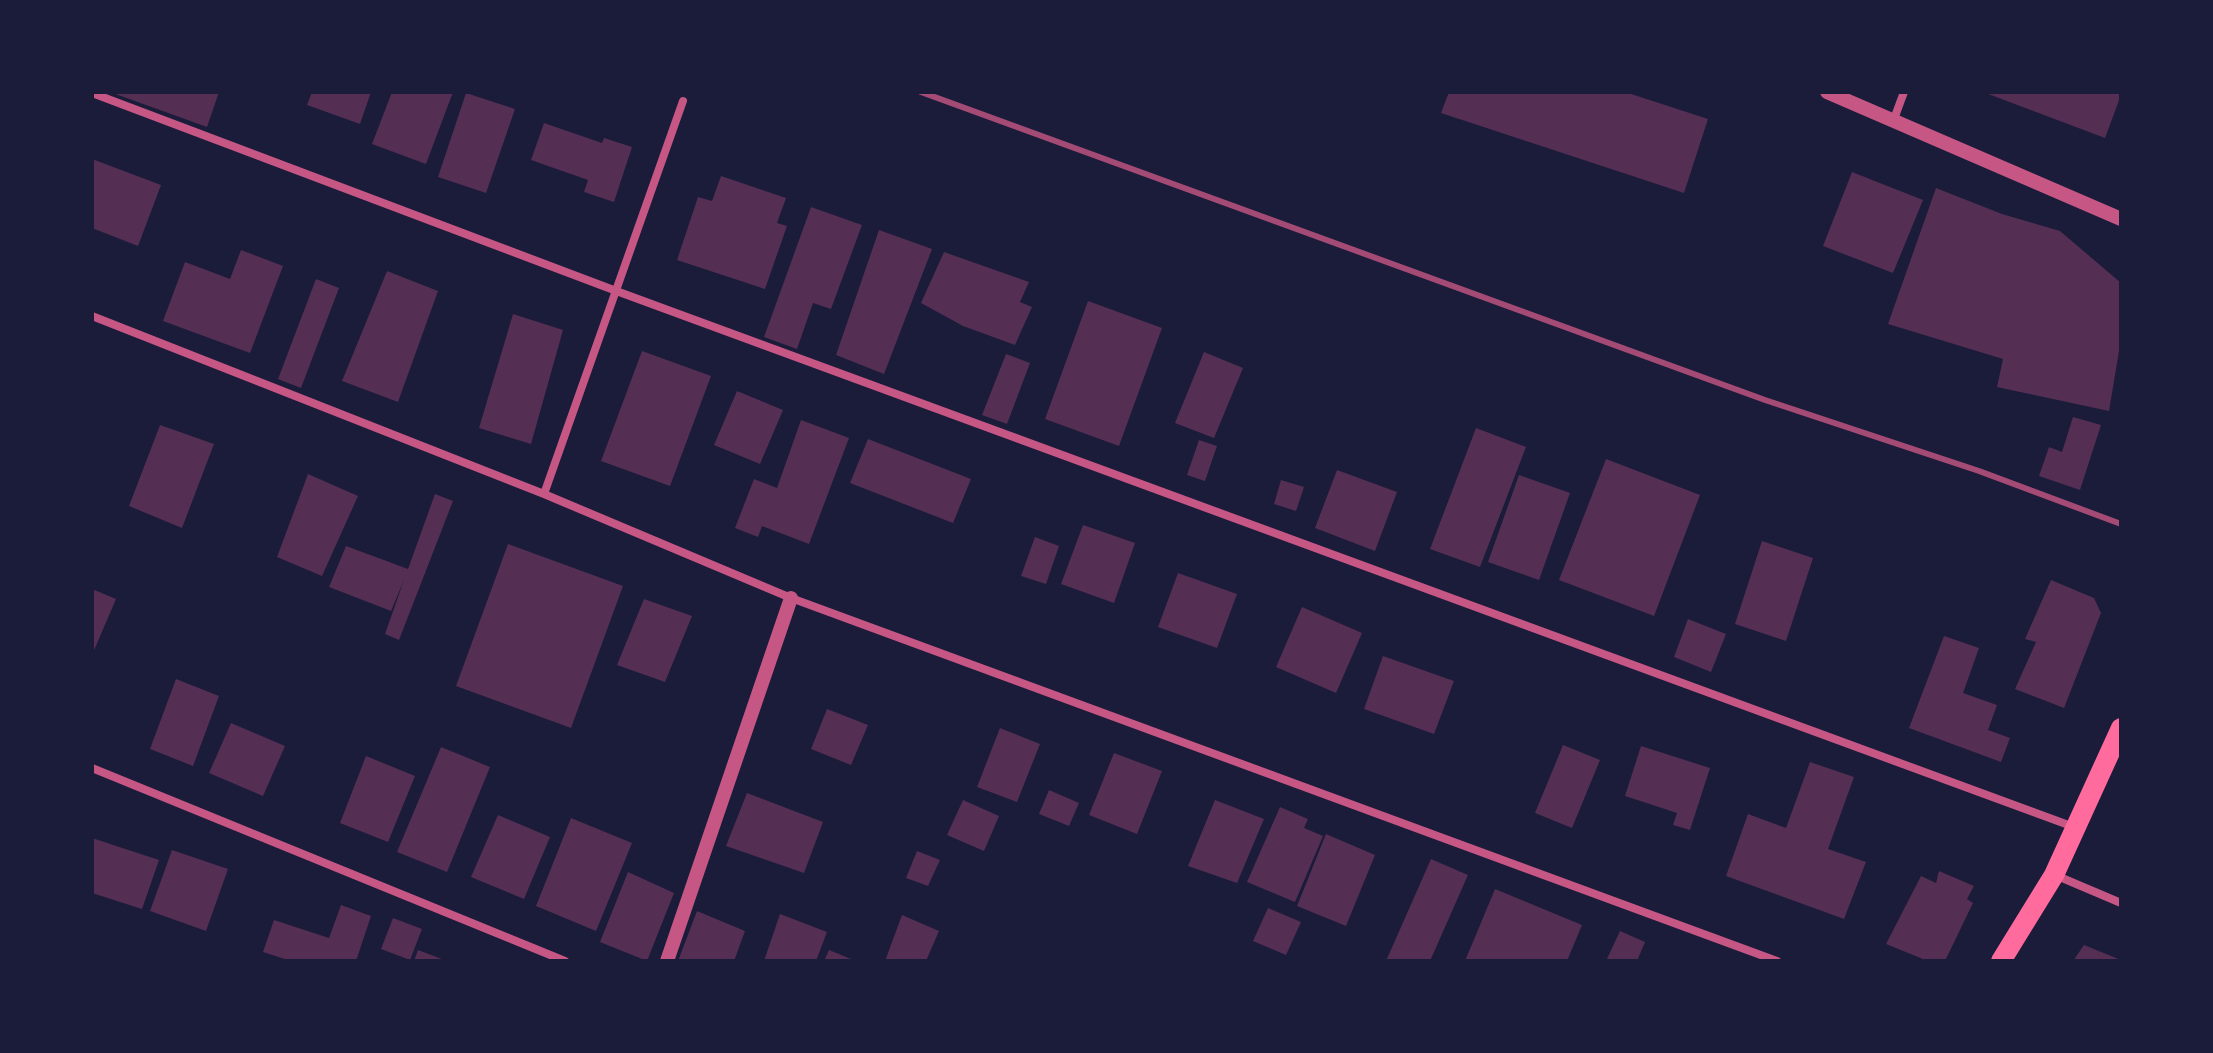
<!DOCTYPE html>
<html>
<head>
<meta charset="utf-8">
<style>
	body { margin:0 }
	#map { position:relative; width:2213px; height:1053px; overflow:hidden; background:#1b1b3a; font-family:"Libre Baskerville",serif }
	canvas { display:block }
	.frame { position:absolute; inset:0; border:94px solid #1b1b3a; pointer-events:none }
</style>
</head>
<body>
<div id="map">
<canvas width="2213" height="1053"></canvas>
<div class="frame"></div>
</div>
<script>
const ctx = document.querySelector('canvas').getContext('2d');
ctx.lineJoin = 'round';
function paint(path, color) {
  ctx.fillStyle = color;
  ctx.fill(path, 'evenodd');
}
function poly(rows) {
  const path = new Path2D();
  for (const r of rows) {
    path.moveTo(r[0], r[1]);
    for (let i = 2; i < r.length; i += 2) path.lineTo(r[i], r[i + 1]);
  }
  return path;
}
function strokePath(path, color, width, dash) {
  ctx.strokeStyle = color;
  ctx.lineWidth = width;
  ctx.lineCap = dash ? 'butt' : 'round';
  ctx.setLineDash(dash || []);
  ctx.stroke(path);
}
paint(poly([
	[110,92,219,92,207,127],
	[312,92,371,92,360,124,307,105],
	[392,92,453,92,426,164,372,144],
	[1449,92,1625,92,1708,119,1684,193,1441,113],
	[1983,92,2121,92,2121,95,2105,138],
	[466,93,515,109,486,193,438,177],
	[544,123,602,143,604,138,632,147,614,202,584,192,588,180,531,160],
	[92,159,161,185,138,246,92,228],
	[1852,172,1923,200,1893,273,1823,246],
	[721,176,786,198,777,223,787,226,765,289,677,260,698,197,712,201],
	[1936,188,2002,214,2060,231,2121,283,2121,339,2109,411,1997,387,2003,359,1888,324],
	[811,207,862,225,831,309,813,303,797,349,764,337],
	[879,230,932,249,884,374,836,355],
	[241,250,283,266,250,353,163,321,185,262,230,279],
	[944,252,1029,282,1020,302,1032,307,1015,345,963,326,921,303],
	[387,271,438,291,398,402,342,381],
	[316,279,339,288,301,388,278,379],
	[1088,301,1162,328,1119,446,1045,419],
	[513,314,563,330,531,444,479,428],
	[642,351,711,376,670,486,601,461],
	[1204,352,1243,368,1214,438,1175,423],
	[1006,354,1030,363,1007,424,982,415],
	[737,391,783,410,760,464,714,445],
	[2073,417,2101,425,2080,490,2039,476,2049,447,2062,452],
	[801,420,849,438,809,544,762,526,758,537,735,528,754,479,777,488],
	[160,425,214,444,182,528,129,506],
	[1476,428,1526,447,1480,567,1430,549],
	[868,439,971,479,953,523,850,483],
	[1199,440,1217,446,1205,481,1187,475],
	[1606,459,1700,495,1654,616,1559,580],
	[1337,470,1397,492,1375,551,1315,528],
	[308,474,358,496,322,576,277,557],
	[1519,475,1570,493,1539,580,1488,562],
	[1281,480,1304,487,1296,511,1274,504],
	[435,494,453,501,399,640,385,634,404,580,391,611,329,587,346,546,408,569],
	[1083,525,1135,543,1114,603,1061,584],
	[1035,537,1059,546,1046,584,1021,576],
	[1762,541,1813,558,1786,641,1735,624],
	[508,544,623,586,571,728,456,686],
	[1178,573,1237,594,1217,648,1158,627],
	[2051,580,2094,598,2101,613,2064,708,2015,689,2036,642,2025,639],
	[92,589,116,599,92,655],
	[644,599,692,616,665,682,617,665],
	[1302,607,1362,633,1336,693,1276,667],
	[1688,619,1726,634,1711,672,1674,657],
	[1944,636,1979,648,1963,693,1997,705,1988,730,2010,738,2001,762,1909,728],
	[1383,656,1454,681,1434,734,1364,709],
	[176,679,219,696,193,766,150,749],
	[827,709,868,725,851,765,811,749],
	[231,723,285,746,263,796,209,773],
	[1000,728,1040,744,1017,802,977,787],
	[1563,745,1600,760,1572,828,1535,813],
	[1641,746,1710,768,1690,830,1673,825,1677,813,1625,796],
	[441,747,490,767,447,872,397,852],
	[1114,753,1162,771,1137,834,1089,815],
	[366,756,415,776,388,842,340,823],
	[1810,762,1854,777,1828,849,1866,862,1844,919,1726,876,1748,814,1786,828],
	[1049,790,1079,803,1069,826,1039,814],
	[747,793,823,822,804,873,726,846],
	[963,800,999,816,984,851,947,835],
	[1215,800,1264,819,1237,883,1188,866],
	[1280,807,1308,819,1304,828,1323,836,1295,902,1247,882],
	[498,815,550,837,524,899,471,877],
	[571,818,632,843,596,931,536,906],
	[1326,834,1375,855,1346,926,1297,906],
	[92,838,159,860,142,909,92,893],
	[172,850,228,869,206,931,150,911],
	[917,851,940,860,928,886,906,878],
	[1431,859,1468,875,1430,961,1386,961],
	[1939,871,1974,886,1967,899,1973,903,1945,961,1928,961,1886,944,1921,876,1936,883],
	[628,872,674,893,647,961,600,942],
	[1495,889,1582,925,1567,961,1465,961],
	[341,905,371,916,356,961,291,961,263,952,274,920,329,938],
	[1268,908,1301,922,1286,955,1253,941],
	[697,911,745,931,734,961,678,961],
	[780,914,827,932,816,961,764,961],
	[902,915,939,931,926,961,885,961],
	[393,918,422,929,410,960,381,949],
	[1620,931,1645,942,1637,961,1606,961],
	[2084,945,2121,960,2121,961,2073,961],
	[418,950,447,961,414,961],
	[829,950,856,961,824,961]
]), '#542f53');
strokePath(poly([
	[92,93,619,292,2074,827],
	[1894,119,1904,92],
	[92,316,544,494,791,598,1777,961],
	[544,494,683,101],
	[92,768,565,961],
	[2055,875,2121,903]
]), '#c65784', 8);
strokePath(poly([
	[1827,92,2121,219],
	[667,961,791,598]
]), '#c65784', 14);
strokePath(poly([
	[2001,961,2054,875,2121,728]
]), '#ff6b9d', 20);
strokePath(poly([
	[921,92,1765,400,1979,471,2121,524]
]), '#a44b75', 6);
</script>
</body>
</html>
